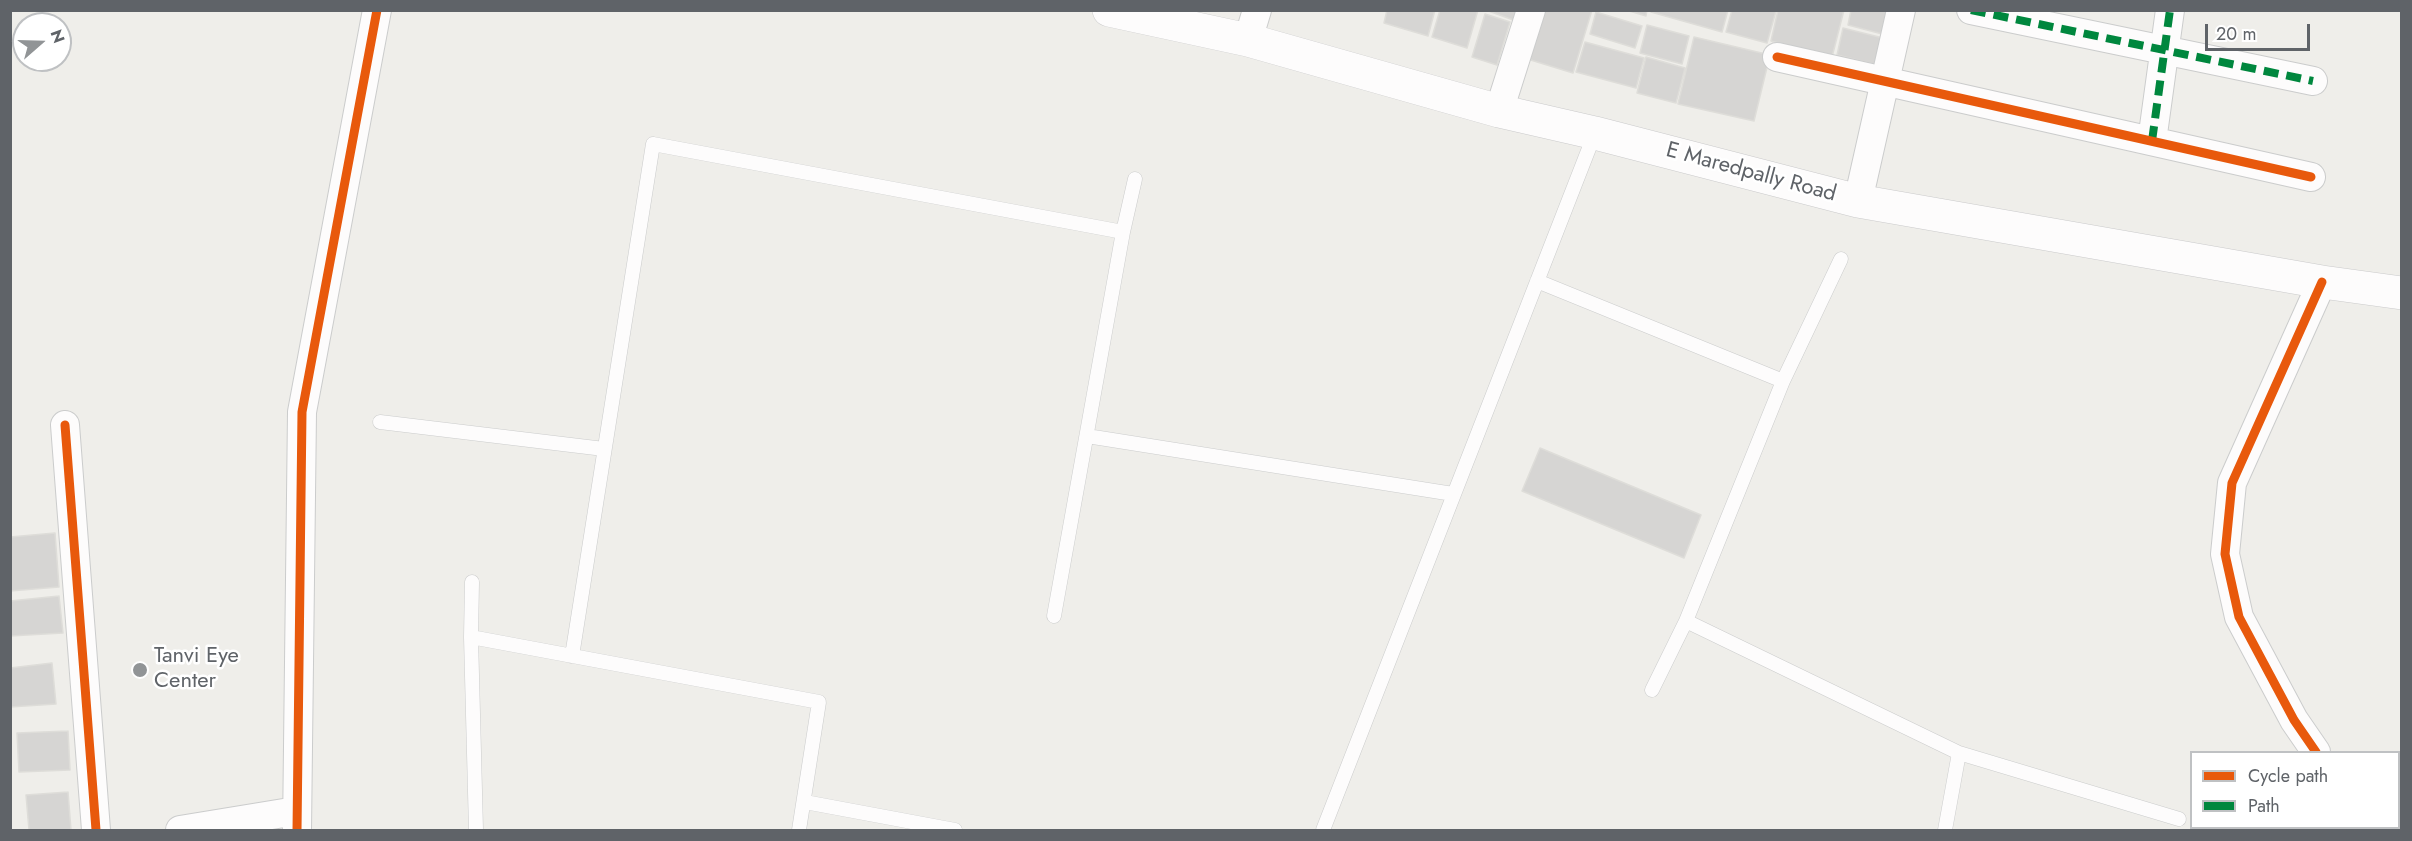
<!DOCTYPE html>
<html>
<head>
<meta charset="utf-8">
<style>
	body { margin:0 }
	#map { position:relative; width:2412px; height:841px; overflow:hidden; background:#efeeea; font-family:Jost,sans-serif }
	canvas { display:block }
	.frame { position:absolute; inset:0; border:12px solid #5f6368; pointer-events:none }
	.legend { position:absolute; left:2190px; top:751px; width:210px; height:78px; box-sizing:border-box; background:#fff; border:2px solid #bfc1c3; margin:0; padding:8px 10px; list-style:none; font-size:18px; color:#5f6368 }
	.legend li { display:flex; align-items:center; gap:12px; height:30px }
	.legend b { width:30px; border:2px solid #bfc1c3 }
	.north { position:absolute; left:12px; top:12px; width:60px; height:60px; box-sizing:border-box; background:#fff; border:2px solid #bfc1c3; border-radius:50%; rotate:70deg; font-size:16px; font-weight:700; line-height:24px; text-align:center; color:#5f6368 }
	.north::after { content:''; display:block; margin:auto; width:21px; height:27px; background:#919496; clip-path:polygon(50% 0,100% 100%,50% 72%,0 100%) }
	.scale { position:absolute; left:2205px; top:24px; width:105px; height:27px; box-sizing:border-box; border:3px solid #5f6368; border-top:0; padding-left:8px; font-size:18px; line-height:21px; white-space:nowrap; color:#5f6368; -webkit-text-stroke:4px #fff; paint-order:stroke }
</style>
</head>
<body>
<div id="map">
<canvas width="2412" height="841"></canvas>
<div class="frame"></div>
<ul class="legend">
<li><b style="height:8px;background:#e8590c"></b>Cycle path</li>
<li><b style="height:8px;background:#00873e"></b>Path</li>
</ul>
<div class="north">N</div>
<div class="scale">20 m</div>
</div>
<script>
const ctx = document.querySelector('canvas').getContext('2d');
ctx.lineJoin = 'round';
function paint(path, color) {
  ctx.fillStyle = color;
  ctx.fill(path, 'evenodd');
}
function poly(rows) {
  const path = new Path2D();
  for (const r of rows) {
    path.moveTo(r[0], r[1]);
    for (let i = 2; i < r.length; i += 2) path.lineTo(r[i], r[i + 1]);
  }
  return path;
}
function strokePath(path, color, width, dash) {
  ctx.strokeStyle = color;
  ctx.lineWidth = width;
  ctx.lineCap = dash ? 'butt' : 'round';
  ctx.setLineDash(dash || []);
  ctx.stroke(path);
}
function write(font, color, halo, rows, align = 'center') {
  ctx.font = font + ' Jost,sans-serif';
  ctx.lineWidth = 5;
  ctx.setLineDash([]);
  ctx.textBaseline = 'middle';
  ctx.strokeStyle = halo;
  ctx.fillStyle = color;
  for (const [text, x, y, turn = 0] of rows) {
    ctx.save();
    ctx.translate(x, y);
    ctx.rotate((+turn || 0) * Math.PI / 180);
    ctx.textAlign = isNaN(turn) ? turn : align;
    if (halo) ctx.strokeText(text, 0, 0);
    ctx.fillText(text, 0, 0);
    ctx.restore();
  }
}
const building = poly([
	[1387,10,1435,10,1428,36,1384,23,1387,10],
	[1440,10,1478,10,1467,48,1432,37,1440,10],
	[1486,10,1519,10,1516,21,1486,10],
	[1535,10,1592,10,1573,73,1521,57,1535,10],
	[1626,10,1647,10,1646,16,1626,10],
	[1651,10,1728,10,1722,32,1651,12,1651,10],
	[1732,10,1776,11,1767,43,1726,32,1732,10],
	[1778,10,1844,10,1832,57,1771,41,1778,10],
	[1851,10,1892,10,1886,35,1848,25,1851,10],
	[1596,12,1642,26,1635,48,1590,34,1596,12],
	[1485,14,1510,22,1497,65,1472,57,1485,14],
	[1647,25,1689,36,1682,64,1640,53,1647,25],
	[1843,28,1883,38,1877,65,1837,55,1843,28],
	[1694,37,1770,55,1754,121,1678,104,1694,37],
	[1585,42,1644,58,1636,88,1576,72,1585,42],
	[1646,57,1685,68,1676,103,1637,93,1646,57],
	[1540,448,1701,515,1684,558,1522,491,1540,448],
	[55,533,59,587,10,591,10,537,55,533],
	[59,596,63,633,10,636,10,601,59,596],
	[52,663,56,704,10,707,10,668,52,663],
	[68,731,70,770,19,772,17,733,68,731],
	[68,792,71,830,29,830,26,795,68,792]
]);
paint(building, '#d6d5d3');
strokePath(building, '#deddd9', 1.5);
const service = poly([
	[1841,259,1783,381,1686,621,1959,753,1945,830],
	[1537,281,1783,381],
	[380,422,604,449],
	[1087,436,1453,494],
	[1054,616,1123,232],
	[471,637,472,582],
	[572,656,653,144,1123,232,1135,179],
	[1652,690,1686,621],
	[1959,753,2179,819],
	[805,802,955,830],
	[476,830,471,637,819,702,799,830],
	[1323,830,1595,133]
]);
const minor = poly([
	[1971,10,2313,81],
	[1248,40,1257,10],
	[1777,57,2311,177],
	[1499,111,1531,10],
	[2152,141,2170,10],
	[1858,201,1901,10],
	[65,425,96,830],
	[2316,752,2294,720,2239,617,2225,554,2232,483,2322,282],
	[2376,828,2380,830],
	[180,830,296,811],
	[297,830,302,412,377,10]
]);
const secondary = poly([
	[1109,10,1248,40,1499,111,1595,133,1858,201,2322,282,2402,293]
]);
strokePath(service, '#cbcccc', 15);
strokePath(minor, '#cbcccc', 30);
strokePath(secondary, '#cacacb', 34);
strokePath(service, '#fdfcfc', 14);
strokePath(minor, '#fdfcfc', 28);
strokePath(secondary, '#fdfcfc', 33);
strokePath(poly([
	[1971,10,2313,81],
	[2152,141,2170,10]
]), '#00873e', 8, [15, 8]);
strokePath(poly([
	[1777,57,2311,177],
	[65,425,96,830],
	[2316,752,2294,720,2239,617,2225,554,2232,483,2322,282],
	[297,830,302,412,377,10]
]), '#e8590c', 9);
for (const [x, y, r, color] of [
	[140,670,8,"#919496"]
]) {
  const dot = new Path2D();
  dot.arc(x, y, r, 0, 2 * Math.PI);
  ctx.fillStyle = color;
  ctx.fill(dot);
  strokePath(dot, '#fff', 2);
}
write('22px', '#5f6368', '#fff', [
	["E Maredpally Road",1751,173,15]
]);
write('22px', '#5f6368', '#fff', [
	["Tanvi Eye",154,657],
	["Center",154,682]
], 'left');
</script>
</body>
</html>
